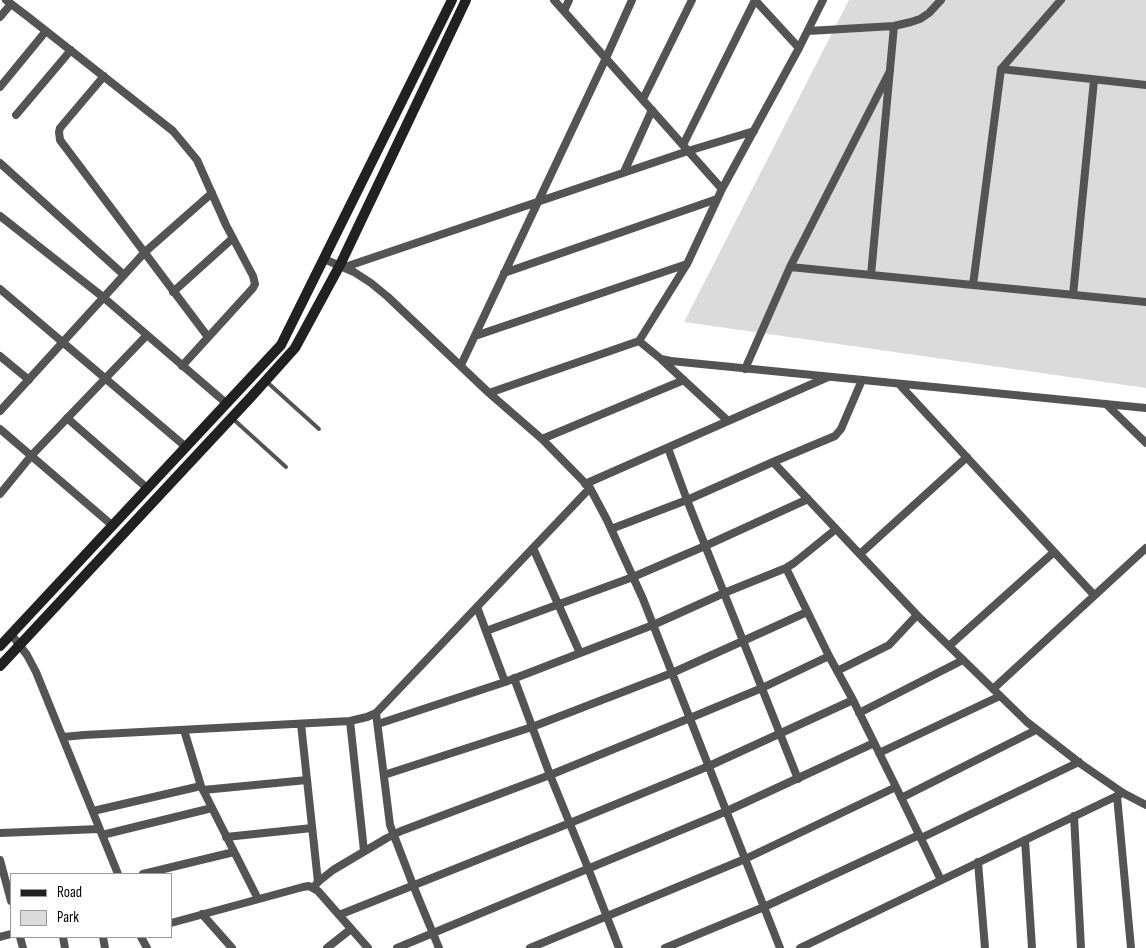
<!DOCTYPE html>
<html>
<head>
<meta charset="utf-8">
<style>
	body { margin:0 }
	#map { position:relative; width:1146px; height:948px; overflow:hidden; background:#fff; font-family:"Sofia Sans Condensed",sans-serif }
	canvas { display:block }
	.legend { position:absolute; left:10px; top:873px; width:162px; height:65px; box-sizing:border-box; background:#fff; border:1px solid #999; margin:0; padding:6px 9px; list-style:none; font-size:15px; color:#000 }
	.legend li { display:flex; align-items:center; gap:10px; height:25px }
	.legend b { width:25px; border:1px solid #999 }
</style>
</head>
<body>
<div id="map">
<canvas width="1146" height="948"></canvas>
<ul class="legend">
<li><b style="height:6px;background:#212121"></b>Road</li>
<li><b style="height:14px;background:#dbdbdb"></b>Park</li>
</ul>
</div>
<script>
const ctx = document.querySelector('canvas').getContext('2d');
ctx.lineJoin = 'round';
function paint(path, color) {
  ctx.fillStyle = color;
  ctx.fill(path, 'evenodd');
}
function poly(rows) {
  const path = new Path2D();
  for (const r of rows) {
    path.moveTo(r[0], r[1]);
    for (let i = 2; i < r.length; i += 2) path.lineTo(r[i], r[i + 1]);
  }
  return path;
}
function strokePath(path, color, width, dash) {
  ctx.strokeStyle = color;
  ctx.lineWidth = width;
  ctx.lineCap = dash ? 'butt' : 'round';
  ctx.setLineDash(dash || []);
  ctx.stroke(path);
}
paint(poly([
	[849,0,1146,0,1146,388,684,322]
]), '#dbdbdb');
strokePath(poly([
	[267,382,319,429],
	[232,418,286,467]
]), '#545454', 4);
strokePath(poly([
	[6,0,27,16,173,131,197,160,226,225,253,276,255,284,253,288,182,366],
	[554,0,722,189],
	[755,0,799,48],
	[823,0,799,48,722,189,687,264,639,341,661,359,671,361,1146,408],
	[564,11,569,0],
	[0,17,11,4],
	[808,31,894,26,911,22,920,19,929,13,941,0],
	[1001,69,1146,85],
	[104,76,60,128,59,132,60,140,208,337],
	[0,87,46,31],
	[643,99,692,0],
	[16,115,71,50],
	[683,145,755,0],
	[0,163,124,275],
	[624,172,652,110],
	[0,216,103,297,226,403],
	[324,259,354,272,371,283,388,297,489,393,542,439,590,488,607,520,643,599,780,948],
	[345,267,688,151,754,131],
	[790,267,1146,302],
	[504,273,717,199],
	[871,275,894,26],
	[973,285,1001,69,1061,0],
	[0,289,186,447],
	[173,292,233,238],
	[1073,295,1094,80],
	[475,336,687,264],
	[0,356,29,380],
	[662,360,728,421],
	[461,365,606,58,632,0],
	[745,369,790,267,890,71],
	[899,384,1094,595],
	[489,393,639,341],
	[1106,404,1146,443],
	[0,411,145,252,212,193],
	[67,418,147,488],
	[0,429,113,526],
	[542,439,684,380],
	[668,448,687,500,798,779],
	[773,462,917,615,1027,722,1081,764,1123,793,1146,805],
	[585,484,828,377],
	[0,494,31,456,147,335],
	[611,529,687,500,773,462,835,436,841,429,862,380],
	[533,548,580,653],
	[860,554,967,457],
	[786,568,829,656,853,700,896,787,941,880],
	[477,607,505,682],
	[486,631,633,577,705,546,808,499],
	[11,634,27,655,36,672,118,874],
	[949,646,1054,552],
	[837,671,889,645,917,615],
	[514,678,550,775,588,868,619,948],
	[993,689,1146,548],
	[376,713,390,825,413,885,439,948],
	[859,713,963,660],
	[350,721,364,851],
	[301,724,318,882],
	[378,724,505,682,653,625,724,593,786,568,794,563,836,529],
	[184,730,201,786,258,899],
	[63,737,84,735,350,721,367,717,376,713,590,488],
	[879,753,1000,696],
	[384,775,532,727,672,673,807,612],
	[203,790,307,780],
	[1117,796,1131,948],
	[901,798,1036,730],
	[93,811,201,786],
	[1074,816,1081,948],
	[0,833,99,829],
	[102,835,212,808],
	[226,837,312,828],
	[921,838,1079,762],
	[1025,840,1032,948],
	[0,860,11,901],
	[978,862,985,948],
	[143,874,234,852],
	[313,888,318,882,333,870,387,838,401,831,550,775,690,718,762,688,829,656],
	[202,914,232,948],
	[339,915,570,823,709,766,853,700],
	[171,923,303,887,309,886,318,891,368,948],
	[0,937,11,934],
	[20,937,23,948],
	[63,937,65,948],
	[103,937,105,948],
	[141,937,147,948],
	[327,948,351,929],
	[397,948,727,811,874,743],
	[530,948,745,859,896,787],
	[665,948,764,907,919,835],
	[800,948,1123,793]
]), '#545454', 8);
strokePath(poly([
	[0,646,281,345,452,0],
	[0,666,251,397,295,348,340,265,466,0]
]), '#212121', 10);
</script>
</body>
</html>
